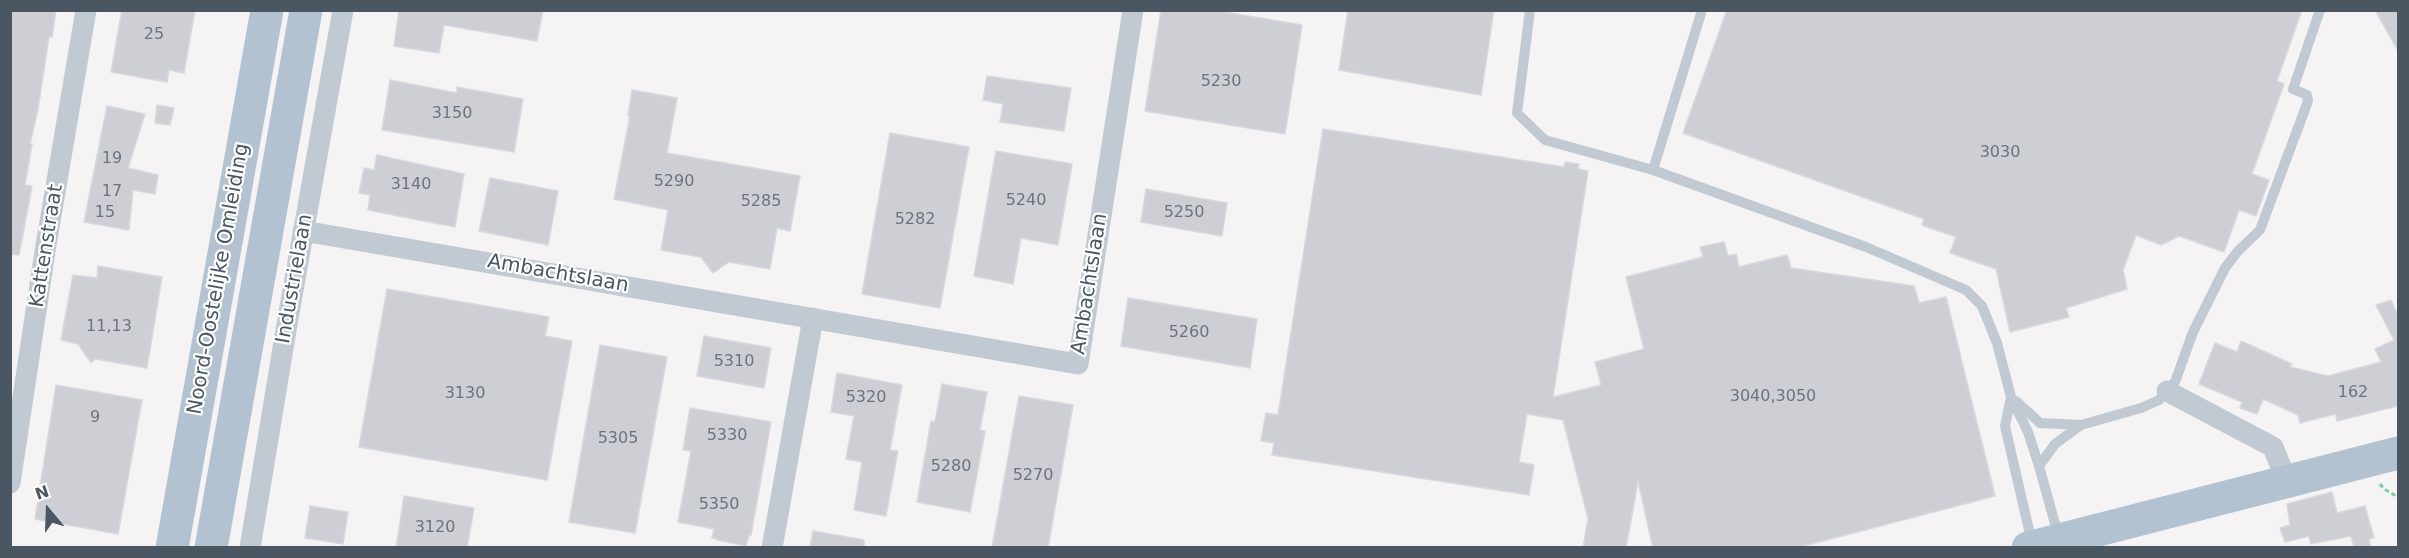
<!DOCTYPE html>
<html>
<head>
<meta charset="utf-8">
<style>
	body { margin:0 }
	#map { position:relative; width:2409px; height:558px; overflow:hidden; background:#f5f3f3; font-family:"DejaVu Sans",sans-serif }
	canvas { display:block }
	.frame { position:absolute; inset:0; border:12px solid #4a5661; pointer-events:none }
	.north { position:absolute; left:18px; top:480px; width:60px; height:60px; -webkit-text-stroke:4px #fff; paint-order:stroke; rotate:341deg; font-size:16px; font-weight:700; line-height:24px; text-align:center; color:#4a5661 }
	.north::after { content:''; display:block; margin:auto; width:21px; height:27px; background:#4a5661; clip-path:polygon(50% 0,100% 100%,50% 72%,0 100%) }
</style>
</head>
<body>
<div id="map">
<canvas width="2409" height="558"></canvas>
<div class="frame"></div>
<div class="north">N</div>
</div>
<script>
const ctx = document.querySelector('canvas').getContext('2d');
ctx.lineJoin = 'round';
function paint(path, color) {
  ctx.fillStyle = color;
  ctx.fill(path, 'evenodd');
}
function poly(rows) {
  const path = new Path2D();
  for (const r of rows) {
    path.moveTo(r[0], r[1]);
    for (let i = 2; i < r.length; i += 2) path.lineTo(r[i], r[i + 1]);
  }
  return path;
}
function strokePath(path, color, width, dash) {
  ctx.strokeStyle = color;
  ctx.lineWidth = width;
  ctx.lineCap = dash ? 'butt' : 'round';
  ctx.setLineDash(dash || []);
  ctx.stroke(path);
}
function write(font, color, halo, rows, align = 'center') {
  ctx.font = font + ' "DejaVu Sans",sans-serif';
  ctx.lineWidth = 4.5;
  ctx.setLineDash([]);
  ctx.textBaseline = 'middle';
  ctx.strokeStyle = halo;
  ctx.fillStyle = color;
  for (const [text, x, y, turn = 0] of rows) {
    ctx.save();
    ctx.translate(x, y);
    ctx.rotate((+turn || 0) * Math.PI / 180);
    ctx.textAlign = isNaN(turn) ? turn : align;
    if (halo) ctx.strokeText(text, 0, 0);
    ctx.fillText(text, 0, 0);
    ctx.restore();
  }
}
const building = poly([
	[10,10,56,10,52,37,49,37,38,109,30,144,32,144,25,185,32,186,19,255,10,254,10,10],
	[122,10,195,10,184,73,169,70,167,82,111,72,122,10],
	[399,10,543,10,537,41,444,25,439,53,394,46,399,10],
	[1161,10,1212,10,1302,25,1285,134,1145,111,1161,10],
	[1348,10,1494,10,1481,95,1339,70,1348,10],
	[1727,10,2302,10,2277,81,2284,84,2252,174,2269,180,2256,216,2239,210,2224,252,2179,236,2161,245,2136,235,2123,270,2127,289,2066,308,2069,317,2010,332,1996,269,1950,253,1956,237,1922,225,1924,219,1683,133,1727,10],
	[2375,10,2398,10,2398,51,2375,10],
	[987,76,1071,88,1064,131,1000,122,1003,104,983,100,987,76],
	[390,80,457,93,457,87,523,99,514,152,382,130,390,80],
	[632,90,677,98,667,153,800,176,790,231,777,228,770,269,729,262,713,273,701,257,661,250,668,210,614,199,630,116,628,116,632,90],
	[157,105,174,108,170,125,155,123,157,105],
	[107,106,145,114,128,168,158,175,155,194,133,190,129,230,84,222,107,106],
	[1323,129,1564,167,1565,162,1579,164,1578,169,1588,171,1553,397,1601,385,1595,362,1644,349,1626,277,1703,257,1700,247,1724,242,1728,256,1736,254,1739,267,1787,255,1791,268,1914,286,1919,303,1946,297,1995,496,1796,548,1653,548,1638,481,1626,548,1583,548,1588,518,1563,420,1527,414,1519,462,1534,465,1529,495,1272,455,1274,443,1261,441,1266,413,1278,415,1323,129],
	[890,133,969,147,940,308,862,294,890,133],
	[996,151,1072,164,1058,245,1021,238,1013,284,974,276,996,151],
	[377,155,464,174,455,227,368,210,370,195,359,193,364,168,374,170,377,155],
	[490,178,558,191,548,245,479,231,490,178],
	[1146,189,1227,203,1222,236,1141,222,1146,189],
	[98,266,162,277,147,368,95,359,91,363,78,344,61,340,73,275,97,278,98,266],
	[387,289,549,317,545,336,572,341,547,480,359,447,387,289],
	[1128,298,1257,319,1250,368,1121,346,1128,298],
	[2391,300,2398,316,2398,406,2337,421,2336,414,2300,423,2298,415,2263,399,2257,414,2240,408,2242,402,2199,384,2215,343,2237,352,2241,341,2292,364,2290,367,2328,376,2381,362,2375,349,2394,340,2376,305,2391,300],
	[704,336,771,348,764,388,697,376,704,336],
	[600,345,667,357,635,533,569,522,600,345],
	[837,373,902,385,890,450,898,451,886,516,854,510,862,462,846,459,854,416,831,412,837,373],
	[942,384,987,392,980,430,985,431,970,512,917,502,931,421,935,422,942,384],
	[56,385,142,400,118,534,35,519,56,385],
	[1019,396,1073,405,1048,548,992,548,1019,396],
	[690,408,771,422,751,535,749,535,746,546,717,540,717,539,712,538,714,529,678,522,691,451,683,450,690,408],
	[2332,492,2337,513,2365,506,2374,538,2369,539,2371,548,2354,548,2351,536,2311,544,2309,536,2285,542,2280,528,2290,525,2287,504,2332,492],
	[404,496,474,508,467,548,396,548,404,496],
	[310,506,348,512,343,544,305,538,310,506],
	[813,531,864,540,864,548,810,548,813,531]
]);
paint(building, '#cdcfd5');
strokePath(building, '#d7d9de', 1.5);
strokePath(poly([
	[2380,484,2384,489,2398,497]
]), '#7ad0a6', 3, [4.5, 3]);
strokePath(poly([
	[1530,10,1517,113,1545,140,1653,170,1866,247,1966,290,1982,306,1997,343,2011,397,2028,432,2039,466,2059,538],
	[1653,170,1702,10],
	[2011,397,2005,426,2032,543],
	[2016,401,2040,423,2081,425],
	[2039,466,2055,444,2081,425,2141,408,2159,400,2175,382,2193,332,2225,268,2238,251,2260,230,2308,101,2307,95,2293,89,2320,10]
]), '#c1cad2', 10);
strokePath(poly([
	[303,231,1078,364,1133,10],
	[2167,391,2273,447,2287,482],
	[10,483,46,245,86,10],
	[250,548,287,324,343,10],
	[772,548,813,318]
]), '#c1cad2', 21);
strokePath(poly([
	[172,548,267,10],
	[211,548,306,10],
	[2028,548,2398,453]
]), '#b3c2d1', 33);
write('16px', '#6b747e', null, [
	["25",154,35],
	["5230",1221,82],
	["3150",452,114],
	["3030",2000,153],
	["19",112,159],
	["5290",674,182],
	["3140",411,185],
	["17",112,192],
	["5240",1026,201],
	["5285",761,202],
	["15",105,213],
	["5250",1184,213],
	["5282",915,220],
	["11,13",109,327],
	["5260",1189,333],
	["5310",734,362],
	["162",2353,393],
	["3130",465,394],
	["3040,3050",1773,397],
	["5320",866,398],
	["9",95,418],
	["5330",727,436],
	["5305",618,439],
	["5280",951,467],
	["5270",1033,476],
	["5350",719,505],
	["3120",435,528]
]);
write('20px', '#4a5661', '#fff', [
	["Kattenstraat",47,246,-81],
	["Ambachtslaan",558,274,10],
	["Noord-Oostelijke Omleiding",219,279,-80],
	["Industrielaan",295,279,-80],
	["Ambachtslaan",1090,284,-81]
]);
</script>
</body>
</html>
